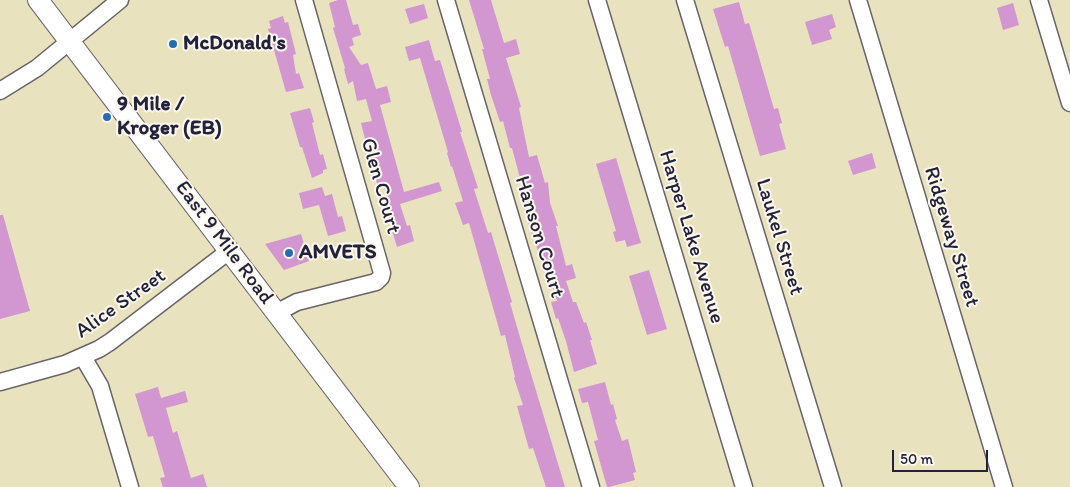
<!DOCTYPE html>
<html>
<head>
<meta charset="utf-8">
<style>
	body { margin:0 }
	#map { position:relative; width:1070px; height:487px; overflow:hidden; background:#e9e2bf; font-family:Itim,sans-serif }
	canvas { display:block }
	.scale { position:absolute; left:892px; top:450px; width:96px; height:22px; box-sizing:border-box; border:2px solid #22223b; border-top:0; padding-left:6px; font-size:15px; line-height:18px; white-space:nowrap; color:#22223b; -webkit-text-stroke:4px #fbf7ec; paint-order:stroke }
</style>
</head>
<body>
<div id="map">
<canvas width="1070" height="487"></canvas>
<div class="scale">50 m</div>
</div>
<script>
const ctx = document.querySelector('canvas').getContext('2d');
ctx.lineJoin = 'round';
function paint(path, color) {
  ctx.fillStyle = color;
  ctx.fill(path, 'evenodd');
}
function poly(rows) {
  const path = new Path2D();
  for (const r of rows) {
    path.moveTo(r[0], r[1]);
    for (let i = 2; i < r.length; i += 2) path.lineTo(r[i], r[i + 1]);
  }
  return path;
}
function strokePath(path, color, width, dash) {
  ctx.strokeStyle = color;
  ctx.lineWidth = width;
  ctx.lineCap = dash ? 'butt' : 'round';
  ctx.setLineDash(dash || []);
  ctx.stroke(path);
}
function write(font, color, halo, rows, align = 'center') {
  ctx.font = font + ' Itim,sans-serif';
  ctx.lineWidth = 4;
  ctx.setLineDash([]);
  ctx.textBaseline = 'middle';
  ctx.strokeStyle = halo;
  ctx.fillStyle = color;
  for (const [text, x, y, turn = 0] of rows) {
    ctx.save();
    ctx.translate(x, y);
    ctx.rotate((+turn || 0) * Math.PI / 180);
    ctx.textAlign = isNaN(turn) ? turn : align;
    if (halo) ctx.strokeText(text, 0, 0);
    ctx.fillText(text, 0, 0);
    ctx.restore();
  }
}
paint(poly([
	[338,0,346,0,353,25,358,24,361,35,352,38,354,45,349,47,361,65,368,63,376,89,387,86,391,102,380,105,404,192,439,182,442,191,400,204,407,226,410,225,414,241,397,247,385,207,389,206,384,186,378,188,367,139,365,139,361,123,372,121,366,99,357,101,353,81,348,84,344,69,345,68,333,28,335,27,329,3],
	[469,0,491,0,504,43,516,39,520,54,506,58,521,107,519,108,529,157,537,155,545,183,548,182,550,203,558,226,556,226,566,266,572,264,576,278,566,281,573,302,576,302,584,323,586,322,592,340,590,340,597,364,574,372,566,341,558,318,556,319,551,302,557,301,545,260,541,262,533,234,532,234,527,219,520,193,523,191,521,182,512,148,510,148,503,121,500,122,491,95,487,79,490,79,482,49,484,49],
	[739,2,745,24,749,23,774,109,778,108,782,123,779,124,786,149,760,156,728,46,725,47,713,9],
	[1013,3,1019,25,1003,30,997,8],
	[424,4,428,18,410,24,405,9],
	[832,14,836,27,829,30,832,39,812,45,805,22],
	[283,16,285,23,288,22,296,54,293,55,296,74,299,73,304,88,286,92,268,29,271,28,269,21],
	[429,40,435,61,440,60,462,132,460,132,478,188,474,189,488,233,491,232,512,302,510,303,522,344,565,487,546,487,533,448,529,449,517,406,523,405,514,378,515,377,505,335,501,336,469,223,463,225,455,203,463,201,452,166,451,167,447,153,448,152,420,58,409,61,405,47],
	[310,108,314,122,312,123,320,155,323,154,327,169,323,170,323,173,312,178,302,147,300,147,290,113],
	[872,153,876,168,853,175,848,161],
	[616,158,641,243,627,247,625,240,616,242,613,232,616,231,596,164],
	[322,187,325,196,332,194,338,217,342,216,346,231,328,236,319,205,303,209,299,193],
	[0,215,3,215,30,311,0,319],
	[301,234,309,261,284,270,265,244],
	[649,270,667,329,647,335,629,276],
	[605,382,611,405,613,404,617,419,615,420,622,441,628,439,636,472,633,473,635,480,609,487,607,487,594,441,598,440,588,402,582,403,578,389],
	[158,387,161,398,185,391,188,402,166,408,173,433,177,431,191,478,203,474,207,487,163,487,160,478,165,477,153,436,148,437,135,394]
]), '#d296d0');
const minor = poly([
	[446,0,591,487],
	[597,0,744,487],
	[685,0,833,487],
	[858,0,1004,487],
	[1039,0,1070,103],
	[0,91,37,68,120,0],
	[276,313,297,302,376,282,381,277,382,273,304,0],
	[83,357,100,386,130,487],
	[0,382,65,364,99,349,110,342,229,251]
]);
const major = poly([
	[38,0,409,487]
]);
strokePath(minor, '#686569', 19);
strokePath(major, '#686569', 22);
strokePath(minor, '#fff', 16);
strokePath(major, '#fff', 20);
for (const [x, y, r, color] of [
	[173,44,5,"#1f6fb2"],
	[107,117,5,"#1f6fb2"],
	[289,253,5,"#1f6fb2"]
]) {
  const dot = new Path2D();
  dot.arc(x, y, r, 0, 2 * Math.PI);
  ctx.fillStyle = color;
  ctx.fill(dot);
  strokePath(dot, '#fbf7ec', 2);
}
write('bold 21px', '#22223b', '#fbf7ec', [
	["McDonald's",183,44],
	["9 Mile /",117,105],
	["Kroger (EB)",117,129],
	["AMVETS",299,253]
], 'left');
write('21px', '#22223b', '#fbf7ec', [
	["Glen Court",380,186,74],
	["Hanson Court",539,237,73],
	["Harper Lake Avenue",691,237,73],
	["Laukel Street",779,237,73],
	["Ridgeway Street",951,237,73],
	["East 9 Mile Road",224,243,53],
	["Alice Street",121,304,-35]
]);
</script>
</body>
</html>
